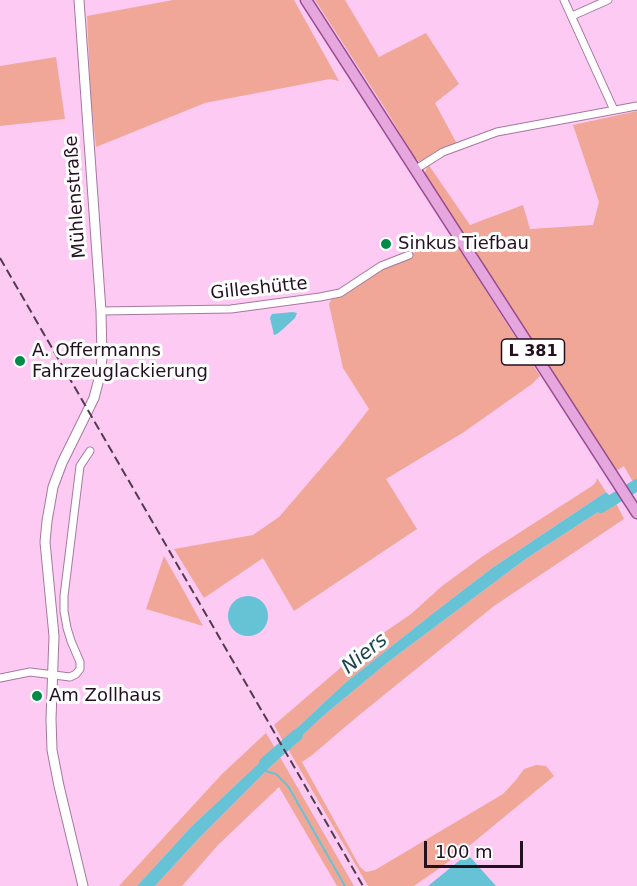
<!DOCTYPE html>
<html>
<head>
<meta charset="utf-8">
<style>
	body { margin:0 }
	#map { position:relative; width:637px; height:886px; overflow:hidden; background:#fdcaf4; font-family:"DejaVu Sans",sans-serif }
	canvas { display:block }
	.scale { position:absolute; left:424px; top:841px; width:99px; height:27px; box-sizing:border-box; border:3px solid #231120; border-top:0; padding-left:8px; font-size:18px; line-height:21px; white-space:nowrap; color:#231120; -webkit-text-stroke:4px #fefefe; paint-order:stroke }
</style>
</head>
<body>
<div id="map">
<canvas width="637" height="886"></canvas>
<div class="scale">100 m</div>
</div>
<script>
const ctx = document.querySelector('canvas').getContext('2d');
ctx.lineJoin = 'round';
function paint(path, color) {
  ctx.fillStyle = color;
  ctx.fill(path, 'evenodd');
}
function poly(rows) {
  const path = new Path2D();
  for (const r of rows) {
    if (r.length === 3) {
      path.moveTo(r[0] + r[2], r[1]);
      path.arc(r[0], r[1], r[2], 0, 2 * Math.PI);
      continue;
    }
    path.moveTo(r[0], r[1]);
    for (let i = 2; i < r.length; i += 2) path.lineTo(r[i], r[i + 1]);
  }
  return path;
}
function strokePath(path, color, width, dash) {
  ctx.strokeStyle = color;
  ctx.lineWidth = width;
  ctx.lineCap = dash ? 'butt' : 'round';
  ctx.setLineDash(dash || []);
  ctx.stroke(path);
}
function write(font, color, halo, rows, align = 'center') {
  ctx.font = font + ' "DejaVu Sans",sans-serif';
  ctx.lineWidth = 6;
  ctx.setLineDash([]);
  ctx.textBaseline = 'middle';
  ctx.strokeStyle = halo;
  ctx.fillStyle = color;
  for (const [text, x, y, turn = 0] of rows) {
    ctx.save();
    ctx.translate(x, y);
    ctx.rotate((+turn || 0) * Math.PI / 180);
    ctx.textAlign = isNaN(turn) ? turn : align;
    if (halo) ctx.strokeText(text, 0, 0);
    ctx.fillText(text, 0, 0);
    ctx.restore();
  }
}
paint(poly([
	[173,0,294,0,339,81,330,79,205,103,96,147,91,101,87,16],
	[315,0,345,0,379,57,426,33,459,84,435,103,457,144,432,154,421,163,414,157,388,113],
	[56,57,65,119,0,126,0,66],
	[637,111,637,480,633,482,624,466,616,471,424,176,428,164,470,225,523,205,530,229,593,225,599,202,573,125],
	[451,236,540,376,532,384,464,432,386,479,417,529,294,611,263,558,204,598,174,549,253,535,279,517,341,445,369,409,343,368,329,304,334,294,445,237],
	[597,478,606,492,492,568,436,611,345,683,283,741,274,725,338,670,357,651,411,614,442,586,483,556,592,486,596,482],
	[615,501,624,519,494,606,358,716,311,756,302,762,360,867,366,872,375,870,503,794,516,780,524,769,536,765,546,766,554,776,458,855,414,886,368,886,288,749,323,716,388,662,527,558],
	[164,556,185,593,203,626,146,609],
	[266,733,275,748,191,827,137,886,119,886,222,774],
	[280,757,354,886,337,886,279,787,218,845,182,886,155,886,199,838]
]), '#f1a797');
paint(poly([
	[293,312,297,313,295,318,282,330,277,334,274,335,270,318,272,314],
	[606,492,615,501,527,558,388,662,323,716,288,749,283,741,345,683,436,611,492,568],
	[248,616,20],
	[275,748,280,757,199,838,155,886,137,886,191,827],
	[465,856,471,858,496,886,428,886]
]), '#66c2d5');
strokePath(poly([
	[265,771,276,774,288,786,345,886]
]), '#66c2d5', 2);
strokePath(poly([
	[601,507,637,485],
	[265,763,297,735]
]), '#66c2d5', 12);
const minor = poly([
	[564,0,614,110],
	[572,16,608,0],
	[416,169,443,152,497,132,637,106],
	[101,311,231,309,320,297,340,293,381,266,409,255],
	[0,678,30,672,70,677,76,674,80,669,80,662,71,641,67,628,64,611,64,596,80,466,90,451]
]);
const tertiary = poly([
	[79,0,101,311,102,358,100,375,94,398,62,463,53,487,47,521,45,542,54,636,51,719,52,750,59,786,83,886]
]);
const primary = poly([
	[306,0,637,513]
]);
strokePath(minor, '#a6789e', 9);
strokePath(tertiary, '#a6789e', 11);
strokePath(primary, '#974b8d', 13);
strokePath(minor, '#fff', 7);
strokePath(tertiary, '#fff', 9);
strokePath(primary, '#e6a6de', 10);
strokePath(poly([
	[0,258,363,886]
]), '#533a4f', 2, [9, 4.5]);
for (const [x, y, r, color] of [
	[386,244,6,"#008a47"],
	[20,361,6,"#008a47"],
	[37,696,6,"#008a47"]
]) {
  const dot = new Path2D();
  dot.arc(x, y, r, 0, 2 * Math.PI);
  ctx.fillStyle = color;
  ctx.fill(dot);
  strokePath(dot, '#fefefe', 2);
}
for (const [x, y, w] of [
	[533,352,63]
]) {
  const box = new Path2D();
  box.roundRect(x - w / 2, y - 13, w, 26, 4.5);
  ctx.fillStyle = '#fefefe';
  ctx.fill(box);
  strokePath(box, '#231120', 1.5);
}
write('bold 16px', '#231120', null, [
	["L 381",533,352]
]);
write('18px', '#231120', '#fefefe', [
	["Mühlenstraße",76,197,-94],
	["Gilleshütte",259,289,-6]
]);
write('18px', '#231120', '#fefefe', [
	["Sinkus Tiefbau",398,244],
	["A. Offermanns",32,351],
	["Fahrzeuglackierung",32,372],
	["Am Zollhaus",49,696]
], 'left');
write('italic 20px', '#1c464f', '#fefefe', [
	["Niers",365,654,-39]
]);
</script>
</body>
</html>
